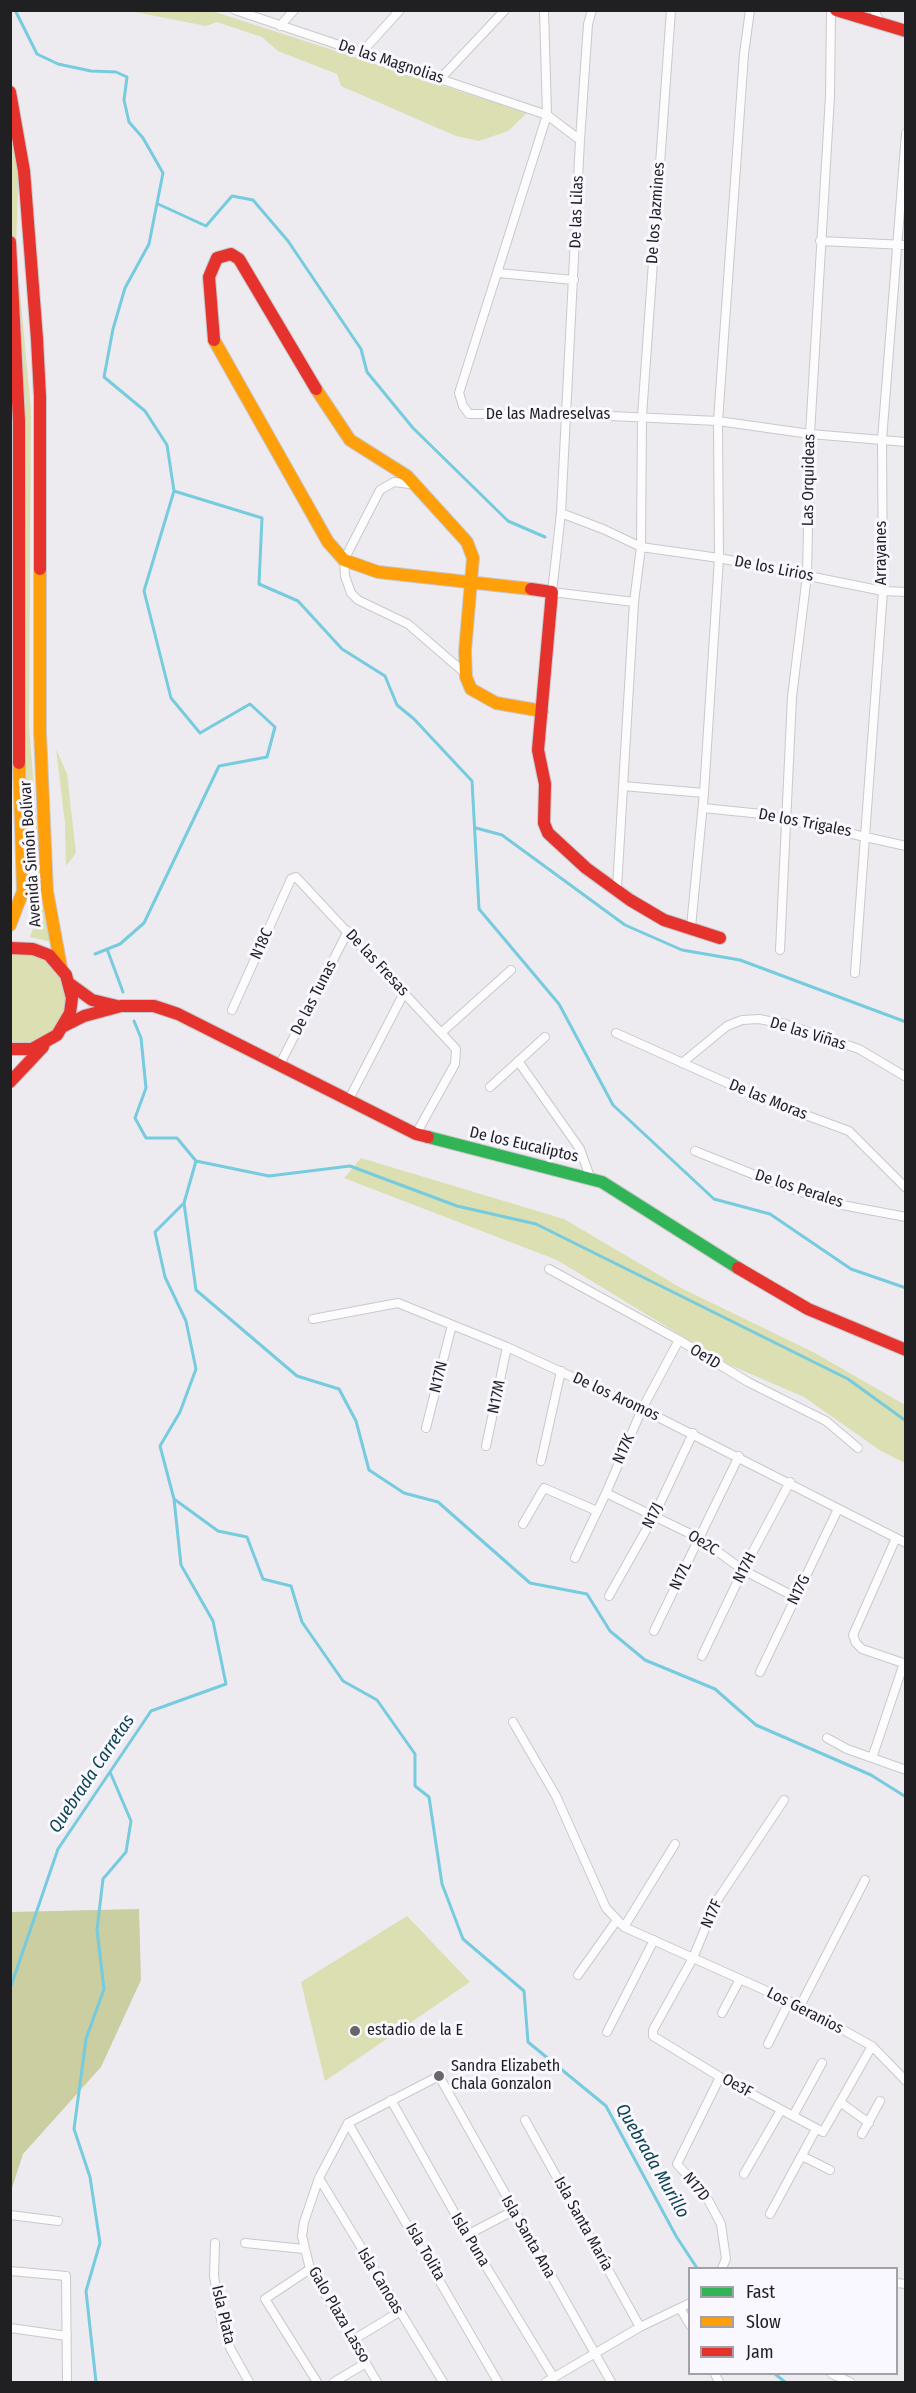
<!DOCTYPE html>
<html>
<head>
<meta charset="utf-8">
<style>
	body { margin:0 }
	#map { position:relative; width:916px; height:2393px; overflow:hidden; background:#edebf0; font-family:"Fira Sans Condensed",sans-serif }
	canvas { display:block }
	.frame { position:absolute; inset:0; border:12px solid #201f22; pointer-events:none }
	.legend { position:absolute; left:688px; top:2267px; width:210px; height:108px; box-sizing:border-box; background:#f9f7ff; border:2px solid #a2a1a7; margin:0; padding:8px 10px; list-style:none; font-size:18px; color:#201f22 }
	.legend li { display:flex; align-items:center; gap:12px; height:30px }
	.legend b { width:30px; border:2px solid #a2a1a7 }
</style>
</head>
<body>
<div id="map">
<canvas width="916" height="2393"></canvas>
<div class="frame"></div>
<ul class="legend">
<li><b style="height:8px;background:#30b455"></b>Fast</li>
<li><b style="height:8px;background:#ff9f0a"></b>Slow</li>
<li><b style="height:8px;background:#e5322d"></b>Jam</li>
</ul>
</div>
<script>
const ctx = document.querySelector('canvas').getContext('2d');
ctx.lineJoin = 'round';
function paint(path, color) {
  ctx.fillStyle = color;
  ctx.fill(path, 'evenodd');
}
function poly(rows) {
  const path = new Path2D();
  for (const r of rows) {
    path.moveTo(r[0], r[1]);
    for (let i = 2; i < r.length; i += 2) path.lineTo(r[i], r[i + 1]);
  }
  return path;
}
function strokePath(path, color, width, dash) {
  ctx.strokeStyle = color;
  ctx.lineWidth = width;
  ctx.lineCap = dash ? 'butt' : 'round';
  ctx.setLineDash(dash || []);
  ctx.stroke(path);
}
function write(font, color, halo, rows, align = 'center') {
  ctx.font = font + ' "Fira Sans Condensed",sans-serif';
  ctx.lineWidth = 6;
  ctx.setLineDash([]);
  ctx.textBaseline = 'middle';
  ctx.strokeStyle = halo;
  ctx.fillStyle = color;
  for (const [text, x, y, turn = 0] of rows) {
    ctx.save();
    ctx.translate(x, y);
    ctx.rotate((+turn || 0) * Math.PI / 180);
    ctx.textAlign = isNaN(turn) ? turn : align;
    if (halo) ctx.strokeText(text, 0, 0);
    ctx.fillText(text, 0, 0);
    ctx.restore();
  }
}
paint(poly([
	[130,11,212,11,527,113,508,131,479,141,456,136,341,86,337,74,278,51,262,37,217,22,206,26],
	[11,140,19,162,16,248,31,410,29,727,37,825,56,943,30,937,37,918,23,727,10,261],
	[56,749,67,774,76,853,66,866,65,823],
	[34,953,59,970,69,998,60,1026,36,1043,11,1043,10,954],
	[361,1158,564,1219,681,1288,815,1353,905,1405,905,1463,881,1451,804,1397,730,1365,557,1260,344,1178],
	[407,1916,470,1982,325,2081,301,1982]
]), '#dbdfb2');
paint(poly([
	[139,1909,141,1980,101,2067,23,2154,11,2191,11,1912]
]), '#cacea1');
strokePath(poly([
	[15,10,37,54,58,64,91,71,116,72,127,77,124,100,129,122,143,138,163,173,149,244,125,288,113,329,104,377,145,411,167,445,174,491,144,591,171,698,200,733,250,704,275,727,267,757,219,766,144,923,120,944,95,954],
	[158,204,206,226,232,196,253,200,288,241,361,349,367,372,413,428,508,521,545,537],
	[174,491,262,518,259,584,298,601,342,649,385,676,397,705,414,719,472,781,479,909,559,1004,613,1105,714,1199,770,1214,851,1269,906,1288],
	[476,828,502,835,625,925,682,950,740,960,906,1022],
	[107,949,123,992],
	[196,1161,269,1176,350,1166,457,1206,536,1224,848,1379,906,1421],
	[184,1203,196,1290,297,1376,339,1389,356,1421,369,1470,404,1493,438,1502,530,1583,587,1594,610,1631,645,1660,715,1689,756,1725,871,1775,906,1797],
	[174,1499,218,1531,247,1537,263,1579,291,1586,302,1622,343,1681,377,1700,415,1754,415,1786,429,1797,442,1884,463,1939,524,1991,528,2042,606,2106,676,2236,697,2268],
	[10,1989,58,1849,151,1711,226,1684,213,1621,181,1565,174,1499,160,1446,180,1412,196,1369,186,1321,165,1277,155,1232,184,1203,196,1161,177,1138,146,1138,135,1118,146,1088,141,1038,134,1021],
	[775,2374,785,2382],
	[96,2382,86,2291,100,2243,90,2177,74,2129,86,2039,104,1989,97,1930,103,1879,126,1852,131,1821,110,1772]
]), '#76cbde', 3);
const street = poly([
	[235,10,547,115,459,393,463,406,469,414,567,414,718,421,810,434,906,442],
	[544,10,547,115,580,140],
	[592,10,588,24,580,140,561,513,552,592,634,602],
	[874,10,881,24],
	[280,26,294,10],
	[362,52,400,10],
	[441,78,505,10],
	[820,241,906,245],
	[498,273,574,280],
	[417,485,394,482,380,490,344,560,345,576,351,593,358,600,408,624,466,674],
	[561,513,603,529,641,547,719,558,883,591,906,592],
	[623,786,704,793,719,558,718,421,744,54,750,10],
	[703,808,762,814,906,846],
	[617,888,634,602,641,547,642,416,671,10],
	[691,927,704,793],
	[780,950,792,697,807,575,810,434,830,96,831,10],
	[855,973,883,591,882,440,906,133],
	[232,1010,291,879,296,877,456,1049,455,1064,416,1134],
	[441,1033,511,970],
	[616,1033,765,1100,849,1131,906,1188],
	[518,1061,580,1149,590,1177],
	[682,1063,727,1026,742,1020,759,1019,785,1024,859,1049,906,1077],
	[280,1064,348,931],
	[490,1087,545,1037],
	[348,1101,405,991],
	[695,1151,785,1187,842,1205,906,1217],
	[549,1269,679,1340,748,1382,826,1421,858,1448],
	[313,1319,398,1303,507,1347,642,1409,906,1543],
	[679,1340,642,1409,606,1493,699,1538,743,1570,795,1597],
	[426,1428,452,1325],
	[486,1446,507,1347],
	[541,1461,561,1371],
	[523,1524,544,1488,597,1511],
	[896,1538,853,1635,856,1643,862,1649,906,1664],
	[575,1558,606,1493],
	[609,1596,654,1516,693,1433],
	[654,1631,739,1456],
	[702,1656,743,1570,790,1482],
	[760,1672,838,1509],
	[513,1722,556,1796,606,1908,624,1927,800,2006,872,2046,906,2081],
	[827,1738,847,1749,906,1770],
	[872,1758,904,1663],
	[784,1800,716,1902,693,1958,653,2030,653,2036,720,2077,823,2132,872,2046],
	[624,1927,675,1844],
	[578,1975,617,1920],
	[800,2006,865,1880],
	[722,2013,740,1979],
	[607,2032,654,1940],
	[768,2044,789,2002],
	[720,2077,677,2164,706,2196,721,2224,726,2259,722,2268],
	[391,2100,467,2235,554,2378],
	[840,2102,869,2123],
	[793,2116,822,2063],
	[525,2120,640,2327],
	[348,2123,498,2382],
	[862,2134,880,2101],
	[802,2156,830,2170],
	[744,2174,781,2110],
	[319,2178,443,2382],
	[770,2214,816,2129],
	[10,2215,58,2221],
	[467,2235,513,2211],
	[215,2243,214,2276,221,2320,230,2348,249,2382],
	[245,2243,304,2249],
	[310,2269,265,2299,317,2382],
	[10,2271,66,2276,67,2382],
	[896,2283,906,2284],
	[680,2308,690,2325],
	[10,2328,67,2336],
	[353,2340,399,2312],
	[715,2374,719,2382],
	[832,2374,850,2382],
	[334,2382,366,2363],
	[377,2382,310,2269,302,2236,304,2222,319,2178,348,2123,439,2076,611,2382],
	[546,2382,640,2327,690,2303]
]);
const fast = poly([
	[428,1137,602,1182,738,1268]
]);
const slow = poly([
	[214,340,328,542,344,560,378,572,531,589],
	[316,389,350,440,407,476,467,542,473,558,465,651,466,677,471,689,496,703,542,711],
	[40,569,40,732,47,891,61,967],
	[10,925,23,891,19,763]
]);
const jam = poly([
	[836,10,906,31],
	[10,92,24,171,37,339,40,397,40,569],
	[10,242,19,421,19,763],
	[214,340,209,277,217,258,231,254,239,259,316,389],
	[531,589,552,592,538,750,545,784,544,823,548,833,586,868,630,900,664,920,720,938],
	[10,948,33,949,49,955,66,975,72,998,70,1013,57,1035,32,1049,10,1049],
	[70,984,92,1000,117,1006],
	[64,1026,84,1016,121,1006,154,1006,178,1014,416,1134,428,1137],
	[10,1082,43,1047],
	[738,1268,808,1309,906,1350]
]);
strokePath(street, '#c9c8cb', 10);
strokePath(fast, '#c9c8cb', 14);
strokePath(slow, '#c9c8cb', 14);
strokePath(jam, '#c9c8cb', 14);
strokePath(street, '#fcfcfd', 8);
strokePath(fast, '#30b455', 12);
strokePath(slow, '#ff9f0a', 12);
strokePath(jam, '#e5322d', 12);
for (const [x, y, r, color] of [
	[355,2031,6,"#68666a"],
	[439,2076,6,"#68666a"]
]) {
  const dot = new Path2D();
  dot.arc(x, y, r, 0, 2 * Math.PI);
  ctx.fillStyle = color;
  ctx.fill(dot);
  strokePath(dot, '#f9f7ff', 2);
}
write('16px', '#201f22', '#f9f7ff', [
	["De las Magnolias",391,62,18],
	["De las Lilas",577,212,-88],
	["De los Jazmines",656,213,-86],
	["De las Madreselvas",548,415],
	["Las Orquideas",809,480,-89],
	["Arrayanes",882,553,-90],
	["De los Lirios",774,569,11],
	["De los Trigales",805,823,11],
	["Avenida Simón Bolívar",31,854,-94],
	["N18C",262,944,-66],
	["De las Fresas",377,963,47],
	["De las Tunas",314,998,-63],
	["De las Viñas",808,1034,17],
	["De las Moras",768,1100,22],
	["De los Eucaliptos",524,1145,13],
	["De los Perales",799,1189,18],
	["Oe1D",705,1357,32],
	["N17N",439,1377,-76],
	["N17M",497,1397,-78],
	["De los Aromos",616,1397,25],
	["N17K",624,1449,-66],
	["N17J",653,1516,-63],
	["Oe2C",703,1543,32],
	["N17H",745,1568,-63],
	["N17L",681,1576,-64],
	["N17G",799,1590,-64],
	["N17F",712,1914,-66],
	["Los Geranios",805,2011,27],
	["Oe3F",737,2086,29],
	["N17D",696,2187,51],
	["Isla Santa María",583,2224,61],
	["Isla Santa Ana",528,2237,60],
	["Isla Puna",470,2240,59],
	["Isla Tolita",425,2252,60],
	["Isla Canoas",380,2281,59],
	["Isla Plata",223,2315,77],
	["Galo Plaza Lasso",339,2315,60]
]);
write('16px', '#201f22', '#f9f7ff', [
	["estadio de la E",367,2031],
	["Sandra Elizabeth",451,2067],
	["Chala Gonzalon",451,2085]
], 'left');
write('italic 18px', '#0d434f', '#f9f7ff', [
	["Quebrada Carretas",92,1774,-56],
	["Quebrada Murillo",652,2161,60]
]);
</script>
</body>
</html>
